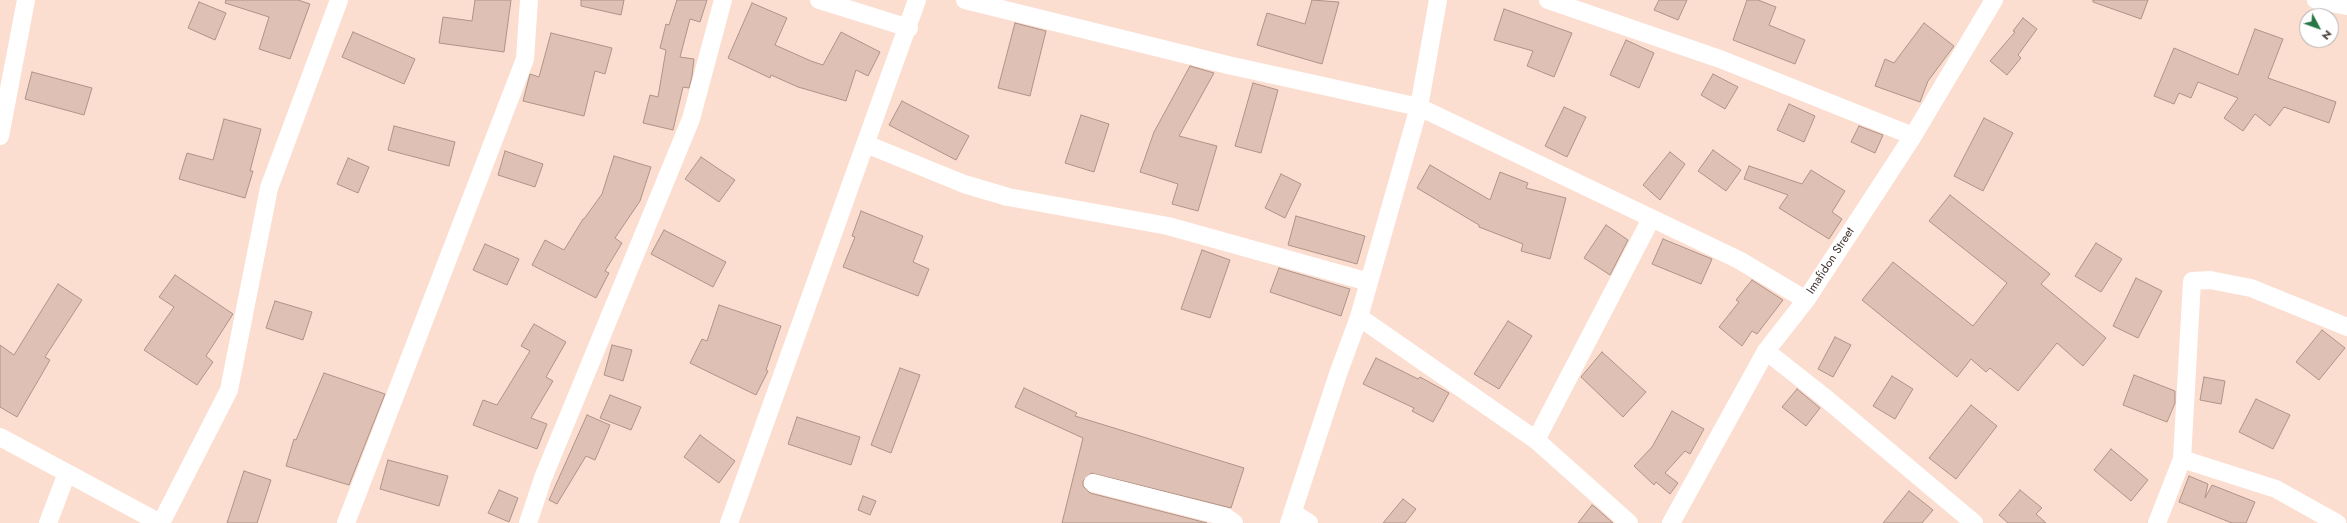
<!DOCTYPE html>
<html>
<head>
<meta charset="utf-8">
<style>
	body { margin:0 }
	#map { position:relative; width:2347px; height:523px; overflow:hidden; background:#fcded1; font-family:Jost,sans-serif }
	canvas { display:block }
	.north { position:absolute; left:2299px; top:8px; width:40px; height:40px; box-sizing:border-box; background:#fff; border:1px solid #b3afad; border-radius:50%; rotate:131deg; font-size:11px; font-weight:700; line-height:16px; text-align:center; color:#413631 }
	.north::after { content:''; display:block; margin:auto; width:14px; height:18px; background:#267646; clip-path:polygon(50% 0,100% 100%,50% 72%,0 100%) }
</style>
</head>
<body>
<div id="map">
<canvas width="2347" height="523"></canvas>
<div class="north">N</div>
</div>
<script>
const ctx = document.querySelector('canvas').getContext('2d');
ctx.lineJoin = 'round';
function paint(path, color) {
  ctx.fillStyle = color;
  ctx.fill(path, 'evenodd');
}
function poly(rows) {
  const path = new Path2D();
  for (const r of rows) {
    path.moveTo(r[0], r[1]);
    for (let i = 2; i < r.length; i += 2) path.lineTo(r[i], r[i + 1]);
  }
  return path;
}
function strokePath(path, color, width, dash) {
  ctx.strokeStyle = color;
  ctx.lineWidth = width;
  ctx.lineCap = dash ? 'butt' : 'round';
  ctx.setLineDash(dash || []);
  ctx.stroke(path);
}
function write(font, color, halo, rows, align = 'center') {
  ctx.font = font + ' Jost,sans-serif';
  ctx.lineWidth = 4;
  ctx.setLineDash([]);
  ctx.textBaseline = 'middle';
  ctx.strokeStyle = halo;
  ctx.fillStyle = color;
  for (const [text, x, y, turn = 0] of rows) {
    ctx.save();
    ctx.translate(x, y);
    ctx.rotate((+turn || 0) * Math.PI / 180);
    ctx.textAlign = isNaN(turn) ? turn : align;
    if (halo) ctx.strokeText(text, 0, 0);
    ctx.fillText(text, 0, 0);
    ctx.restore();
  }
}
const building = poly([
	[226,0,298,0,310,4,290,59,259,49,269,17,225,3,226,0],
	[475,0,511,0,504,52,439,43,443,17,472,21,475,0],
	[581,0,624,0,621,15,581,6,581,0],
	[677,0,707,0,700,22,690,19,680,57,694,59,692,76,689,88,683,87,673,130,643,123,650,95,658,97,666,50,660,48,666,24,669,25,677,0],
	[1312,0,1339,2,1322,64,1257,45,1267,13,1305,24,1312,0],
	[1659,0,1687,0,1678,20,1654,10,1659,0],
	[1747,0,1758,0,1776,7,1769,25,1805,40,1795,64,1733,40,1747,0],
	[2093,0,2148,0,2141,19,2093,2,2093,0],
	[199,2,226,13,215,40,188,28,199,2],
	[752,3,787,18,775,45,811,61,823,65,841,32,880,52,868,76,856,70,846,101,798,87,771,75,770,78,728,58,752,3],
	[1504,9,1572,33,1554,77,1527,66,1533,51,1494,40,1504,9],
	[2023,18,2037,29,2018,55,2021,58,2007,75,1990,61,2015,32,2013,31,2023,18],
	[1015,23,1046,31,1030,96,998,88,1015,23],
	[1924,23,1954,46,1928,81,1920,102,1875,86,1885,59,1894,63,1924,23],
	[2255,29,2283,39,2268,78,2336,102,2329,123,2284,107,2270,126,2255,114,2243,131,2224,118,2238,98,2198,82,2191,98,2179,93,2174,104,2154,96,2174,48,2238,75,2255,29],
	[353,32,415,59,404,84,342,57,353,32],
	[551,33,612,48,605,74,595,71,584,116,523,101,530,74,539,77,551,33],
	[1626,40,1654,53,1639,88,1610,75,1626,40],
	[1190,66,1214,73,1179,136,1217,146,1198,211,1172,204,1178,184,1140,172,1154,132,1190,66],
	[32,72,92,88,84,115,25,99,32,72],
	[1713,74,1738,87,1725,109,1701,95,1713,74],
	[1253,83,1278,90,1261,153,1235,146,1253,83],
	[902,101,969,136,956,160,889,125,902,101],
	[1789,104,1815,116,1804,142,1777,130,1789,104],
	[1564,107,1586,117,1567,157,1545,146,1564,107],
	[1081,115,1109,124,1094,172,1065,163,1081,115],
	[1984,118,2013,133,1983,191,1954,176,1984,118],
	[224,119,261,129,250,171,253,171,245,198,179,179,187,153,213,160,224,119],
	[394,126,455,142,449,166,388,150,394,126],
	[1859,126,1883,135,1875,153,1851,142,1859,126],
	[1713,150,1741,170,1726,191,1698,171,1713,150],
	[505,151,543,164,535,187,498,175,505,151],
	[1670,152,1685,164,1660,200,1643,185,1670,152],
	[614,156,651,167,640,201,615,238,622,243,605,271,609,273,596,298,532,265,545,240,564,250,583,219,584,219,602,194,614,156],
	[701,157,735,180,719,202,685,179,701,157],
	[348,158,369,167,358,193,337,184,348,158],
	[1430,165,1490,200,1500,172,1528,183,1526,188,1566,198,1550,259,1521,251,1523,244,1479,227,1479,225,1417,188,1430,165],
	[1749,166,1802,184,1811,170,1845,191,1832,212,1842,219,1829,239,1779,208,1788,195,1744,179,1749,166],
	[1281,174,1301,184,1285,218,1265,208,1281,174],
	[1950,195,2050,274,2041,284,2106,338,2083,366,2057,343,2018,391,1990,368,1986,372,1971,359,1957,377,1862,300,1893,262,1973,326,2007,283,1929,221,1950,195],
	[861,211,923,236,913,262,929,269,918,296,843,267,855,237,852,236,861,211],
	[1296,216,1365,236,1357,264,1288,245,1296,216],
	[1606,225,1628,240,1610,275,1584,258,1606,225],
	[664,230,726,262,713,287,651,254,664,230],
	[1663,239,1712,259,1701,284,1652,264,1663,239],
	[2096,243,2122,259,2101,292,2075,276,2096,243],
	[485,244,519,259,507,285,473,270,485,244],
	[1202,250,1230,260,1210,318,1181,309,1202,250],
	[1279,268,1350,289,1341,316,1270,292,1279,268],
	[175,275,233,314,206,356,213,362,197,385,144,350,174,307,159,297,175,275],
	[2136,278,2162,291,2138,338,2113,326,2136,278],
	[1752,280,1783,300,1757,334,1752,331,1742,346,1719,327,1739,302,1736,300,1752,280],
	[58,284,82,300,45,357,50,360,17,417,0,407,0,345,14,355,58,284],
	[275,301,312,312,303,340,266,328,275,301],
	[719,305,781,326,766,370,768,371,756,395,690,363,702,339,707,341,719,305],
	[1508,321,1532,336,1499,389,1474,374,1508,321],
	[534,324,566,342,546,377,553,381,531,418,547,424,537,449,473,425,483,400,497,405,530,351,521,346,534,324],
	[2322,330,2345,348,2319,380,2296,362,2322,330],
	[1835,337,1851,345,1833,377,1818,369,1835,337],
	[612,345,632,350,623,381,604,375,612,345],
	[1602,352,1646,392,1623,417,1581,377,1602,352],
	[1376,358,1418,379,1420,377,1449,393,1433,422,1412,411,1414,408,1363,384,1376,358],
	[900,368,920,375,891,453,871,445,900,368],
	[324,373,385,394,349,485,286,466,294,439,296,440,324,373],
	[2134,375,2175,391,2175,403,2167,422,2123,405,2134,375],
	[1892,376,1913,389,1895,419,1873,406,1892,376],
	[2204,377,2225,381,2221,404,2200,400,2204,377],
	[1024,388,1077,413,1075,416,1244,468,1231,508,1091,473,1083,481,1083,486,1090,493,1207,523,1062,523,1083,438,1015,407,1024,388],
	[1797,389,1820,408,1806,426,1782,407,1797,389],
	[610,395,641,407,631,430,600,418,610,395],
	[2256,399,2290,415,2273,449,2239,432,2256,399],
	[1971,405,1997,426,1956,479,1929,458,1971,405],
	[1672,411,1704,429,1690,454,1685,451,1665,473,1678,483,1670,494,1656,482,1654,485,1634,466,1652,447,1672,411],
	[587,415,610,425,595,460,586,456,557,504,549,500,587,415],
	[797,417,860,437,851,465,788,444,797,417],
	[700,435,735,461,719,483,684,457,700,435],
	[2111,449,2148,480,2131,501,2094,470,2111,449],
	[388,460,448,476,439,506,380,489,388,460],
	[244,471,271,480,257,523,227,523,244,471],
	[2189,476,2208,484,2205,498,2212,485,2255,502,2246,523,2232,523,2179,502,2189,476],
	[499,490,518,498,509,522,488,513,499,490],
	[2020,490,2042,508,2036,514,2046,523,2008,523,1999,515,2020,490],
	[1909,491,1933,510,1922,523,1883,523,1909,491],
	[863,496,876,501,870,515,858,510,863,496],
	[1403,499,1416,509,1405,523,1383,523,1403,499],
	[1592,505,1595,507,1613,523,1578,523,1592,505]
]);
paint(building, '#dec1b4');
strokePath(building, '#af9387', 1);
strokePath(poly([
	[819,0,909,28],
	[965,0,1228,65,1419,107,1739,260,1806,300],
	[1548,0,1720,59,1913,136],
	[2316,0,2347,6],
	[0,136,26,0],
	[866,144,964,184,1008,197,1168,226,1369,282],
	[1359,317,1536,440,1629,523],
	[1766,351,1823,396,1974,523],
	[0,437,160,523],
	[1536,440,1651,219],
	[2182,459,2276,489,2337,523],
	[1093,483,1226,517,1234,523],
	[1293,513,1309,523],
	[48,523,67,473],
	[161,523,229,390,269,188,339,0],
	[346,523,525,59,529,0],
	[528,523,543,478,691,119,723,0],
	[729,523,917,0],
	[1289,523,1338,374,1359,317,1419,107,1438,0],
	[1671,523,1766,351,1806,300,1913,136,1994,0],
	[2157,523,2182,459,2192,281,2210,280,2251,288,2347,327]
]), '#fff', 18);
write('12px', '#413631', '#fff', [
	["Imafidon Street",1831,261,-57]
]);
</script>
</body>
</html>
